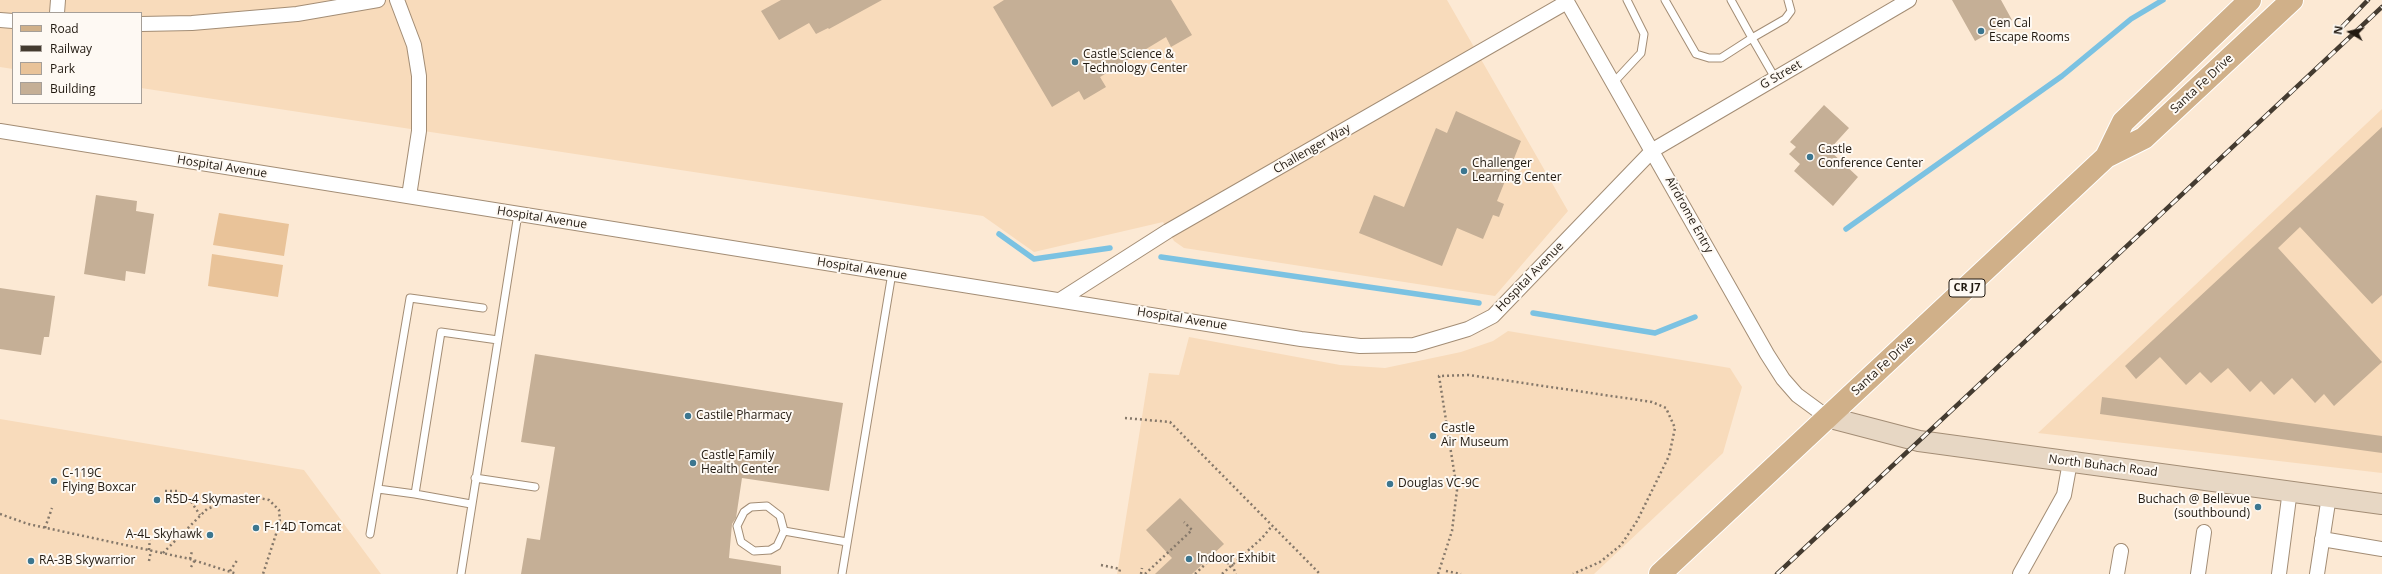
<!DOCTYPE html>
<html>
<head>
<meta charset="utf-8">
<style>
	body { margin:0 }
	#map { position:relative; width:2382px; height:574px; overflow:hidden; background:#fce9d4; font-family:"Open Sans",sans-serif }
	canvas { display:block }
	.legend { position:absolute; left:12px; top:12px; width:130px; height:92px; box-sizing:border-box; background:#fef9f3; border:1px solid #a69f98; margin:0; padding:5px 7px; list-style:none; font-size:12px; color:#211910 }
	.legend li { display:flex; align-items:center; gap:8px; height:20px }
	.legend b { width:20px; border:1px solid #a69f98 }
	.north { position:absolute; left:2330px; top:12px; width:40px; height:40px; -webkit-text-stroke:3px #fef9f3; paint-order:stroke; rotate:279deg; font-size:11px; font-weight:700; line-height:16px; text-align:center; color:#211910 }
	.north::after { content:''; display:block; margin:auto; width:14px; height:18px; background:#211910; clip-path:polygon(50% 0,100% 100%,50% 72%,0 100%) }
</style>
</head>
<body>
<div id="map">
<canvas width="2382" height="574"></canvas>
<ul class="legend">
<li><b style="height:5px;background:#d0b089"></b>Road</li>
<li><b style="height:5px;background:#443b30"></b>Railway</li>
<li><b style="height:11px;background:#e9c399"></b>Park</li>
<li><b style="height:11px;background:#c5af96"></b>Building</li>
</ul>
<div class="north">N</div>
</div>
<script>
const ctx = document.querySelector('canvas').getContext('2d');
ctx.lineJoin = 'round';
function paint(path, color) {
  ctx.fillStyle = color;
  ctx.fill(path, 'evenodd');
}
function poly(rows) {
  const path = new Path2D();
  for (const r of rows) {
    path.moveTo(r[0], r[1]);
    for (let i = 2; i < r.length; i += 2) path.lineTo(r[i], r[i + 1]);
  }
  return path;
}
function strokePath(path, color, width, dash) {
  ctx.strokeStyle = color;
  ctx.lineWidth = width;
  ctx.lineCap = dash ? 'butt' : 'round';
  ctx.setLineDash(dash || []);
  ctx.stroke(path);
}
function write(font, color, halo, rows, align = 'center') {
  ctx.font = font + ' "Open Sans",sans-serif';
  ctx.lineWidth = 4;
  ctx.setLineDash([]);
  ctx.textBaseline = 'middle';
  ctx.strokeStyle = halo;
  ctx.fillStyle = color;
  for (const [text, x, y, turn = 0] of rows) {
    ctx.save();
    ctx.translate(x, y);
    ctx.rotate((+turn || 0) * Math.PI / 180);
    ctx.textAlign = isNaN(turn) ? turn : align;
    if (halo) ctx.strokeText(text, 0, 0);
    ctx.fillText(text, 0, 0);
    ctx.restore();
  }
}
paint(poly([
	[0,0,1447,0,1568,211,1495,296,1184,248,1174,241,1163,222,1034,252,983,216,141,88,141,13,13,13,13,69,0,67],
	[2382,109,2382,473,2038,433],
	[1508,331,1730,368,1742,387,1723,453,1594,574,1117,574,1149,373,1179,375,1189,337,1340,365,1385,368,1461,352,1493,341],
	[0,419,304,470,381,574,0,574]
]), '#f8dbbb');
paint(poly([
	[219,213,289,224,284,256,213,245],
	[212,254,283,265,278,297,208,286]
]), '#e9c399');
strokePath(poly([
	[1846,229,2062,76,2131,19,2163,0],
	[999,234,1034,259,1110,248],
	[1161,257,1479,303],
	[1533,313,1655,333,1695,317]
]), '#7bc2e2', 5.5);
paint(poly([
	[781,0,882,0,829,29,828,28,816,34,809,23,779,40,761,11],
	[1004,0,1171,0,1192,35,1171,47,1166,37,1100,77,1106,87,1084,100,1079,91,1052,107,993,7],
	[1952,0,2001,0,2012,20,1975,41],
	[1824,105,1849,128,1829,150,1858,177,1833,206,1794,171,1800,164,1789,154,1796,147,1790,142],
	[1456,111,1521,141,1497,201,1504,204,1499,217,1493,215,1483,239,1457,228,1442,266,1359,233,1374,195,1404,207,1436,128,1447,133],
	[2382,127,2382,295,2372,304,2300,227,2278,248,2382,362,2334,406,2324,394,2315,403,2292,378,2274,395,2261,381,2250,392,2228,368,2211,383,2200,372,2186,385,2160,357,2136,379,2125,366],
	[96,195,137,201,136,211,154,214,145,274,126,271,125,281,84,274],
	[0,288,55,296,49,337,44,337,41,355,0,349],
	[535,354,843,403,829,491,742,478,736,518,732,524,729,558,781,566,781,574,521,574,527,538,540,540,555,447,521,442],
	[2102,397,2382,436,2382,453,2100,414],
	[1180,498,1224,544,1192,574,1155,574,1172,558,1146,530]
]), '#c5af96');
const lane = poly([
	[1665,0,1696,54,1709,58,1721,58,1752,38,1731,0],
	[1775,78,1752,38,1785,19,1791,11,1788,0],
	[1614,82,1641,53,1644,34,1627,0],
	[475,478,535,487],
	[378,489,415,494],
	[471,504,415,494,441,332,498,340],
	[784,531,777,546,770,550,754,551,741,542,737,526,744,512,751,507,767,506,780,516,784,531,847,542],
	[370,534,410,298,483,308],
	[461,574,518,214],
	[842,574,892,273]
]);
const street = poly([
	[397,0,414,45,419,76,419,131,409,196],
	[1566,0,1767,354,1783,379,1797,395,1827,417],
	[57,13,58,0],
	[0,20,13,21],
	[141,24,192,23,297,14,378,0],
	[0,131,1301,339,1360,346,1414,345,1468,329,1493,316,1653,150,1909,0],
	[1060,300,1168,231,1567,2],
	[2322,539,2382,549],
	[2020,574,2064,495,2070,462],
	[2117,574,2121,551],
	[2198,574,2204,532],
	[2279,574,2290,490],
	[2317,574,2329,496]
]);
const secondary = poly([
	[1827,417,1919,441,2382,504]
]);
const primary = poly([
	[2106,157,2123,122,2250,0],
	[1660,574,2106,157,2144,138,2292,0]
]);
strokePath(lane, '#a38d75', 9);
strokePath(street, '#a38d75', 16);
strokePath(secondary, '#a38d75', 22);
strokePath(primary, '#fff', 24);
strokePath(poly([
	[1125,418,1170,422,1320,574],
	[165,491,178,491,190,500,200,515],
	[0,514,28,524,190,559,237,574],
	[45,528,52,508],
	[149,550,150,538],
	[163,553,207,509,233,499,254,497,269,500,279,510,280,522,263,574],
	[190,559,192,551],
	[149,561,151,550],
	[1101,565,1120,569,1119,574],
	[191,567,195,560],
	[230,571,238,559],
	[1446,571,1461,574],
	[1141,574,1142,568],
	[1145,574,1192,530,1184,522],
	[1195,574,1213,557,1232,565,1236,574],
	[1222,574,1262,538,1272,526],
	[1438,574,1452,531,1457,490,1439,376,1469,375,1652,402,1666,408,1675,428,1669,456,1637,521,1621,545,1600,562,1573,574]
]), '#85786a', 2.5, [2, 3]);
strokePath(lane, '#fff', 7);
strokePath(street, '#fff', 14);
strokePath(secondary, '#e7d7c4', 20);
strokePath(primary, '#d0b089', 22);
const rail = poly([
	[2342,27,2368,0],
	[1777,574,2382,7]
]);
strokePath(rail, '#443b30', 4.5);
strokePath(rail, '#fef9f3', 3, [9]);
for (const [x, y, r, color] of [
	[1981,31,4,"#3c768f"],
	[1075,62,4,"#3c768f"],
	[1810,157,4,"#3c768f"],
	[1464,171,4,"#3c768f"],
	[688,416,4,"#3c768f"],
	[1433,436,4,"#3c768f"],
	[693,463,4,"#3c768f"],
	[54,481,4,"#3c768f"],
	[1390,484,4,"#3c768f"],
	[157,500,4,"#3c768f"],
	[2258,507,4,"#3c768f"],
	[256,528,4,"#3c768f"],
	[210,535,4,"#3c768f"],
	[1189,559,4,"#3c768f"],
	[31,561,4,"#3c768f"]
]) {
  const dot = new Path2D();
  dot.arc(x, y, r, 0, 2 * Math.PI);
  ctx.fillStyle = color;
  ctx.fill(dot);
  strokePath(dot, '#fef9f3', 1.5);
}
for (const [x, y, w] of [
	[1967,288,36]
]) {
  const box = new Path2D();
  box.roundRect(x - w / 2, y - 9, w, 18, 3);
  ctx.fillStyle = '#fef9f3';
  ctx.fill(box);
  strokePath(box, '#211910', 1);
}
write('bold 11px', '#211910', null, [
	["CR J7",1967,288]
]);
write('12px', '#211910', '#fef9f3', [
	["Cen Cal",1989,24],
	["Escape Rooms",1989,38],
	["Castle Science &",1083,55],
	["Technology Center",1083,69],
	["Castle",1818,150],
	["Conference Center",1818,164],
	["Challenger",1472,164],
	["Learning Center",1472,178],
	["Castile Pharmacy",696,416],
	["Castle",1441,429],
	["Air Museum",1441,443],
	["Castle Family",701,456],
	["Health Center",701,470],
	["C-119C",62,474],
	["Flying Boxcar",62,488],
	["Douglas VC-9C",1398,484],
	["R5D-4 Skymaster",165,500],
	["Buchach @ Bellevue",2250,500,"right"],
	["(southbound)",2250,514,"right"],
	["F-14D Tomcat",264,528],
	["A-4L Skyhawk",202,535,"right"],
	["Indoor Exhibit",1197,559],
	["RA-3B Skywarrior",39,561]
], 'left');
write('12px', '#211910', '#fef9f3', [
	["G Street",1781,75,-30],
	["Santa Fe Drive",2202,84,-43],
	["Challenger Way",1312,149,-30],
	["Hospital Avenue",222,167,9],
	["Airdrome Entry",1689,215,61],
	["Hospital Avenue",542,218,9],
	["Hospital Avenue",862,269,9],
	["Hospital Avenue",1530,277,-46],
	["Hospital Avenue",1182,319,9],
	["Santa Fe Drive",1883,366,-43],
	["North Buhach Road",2103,466,7]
]);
</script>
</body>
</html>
